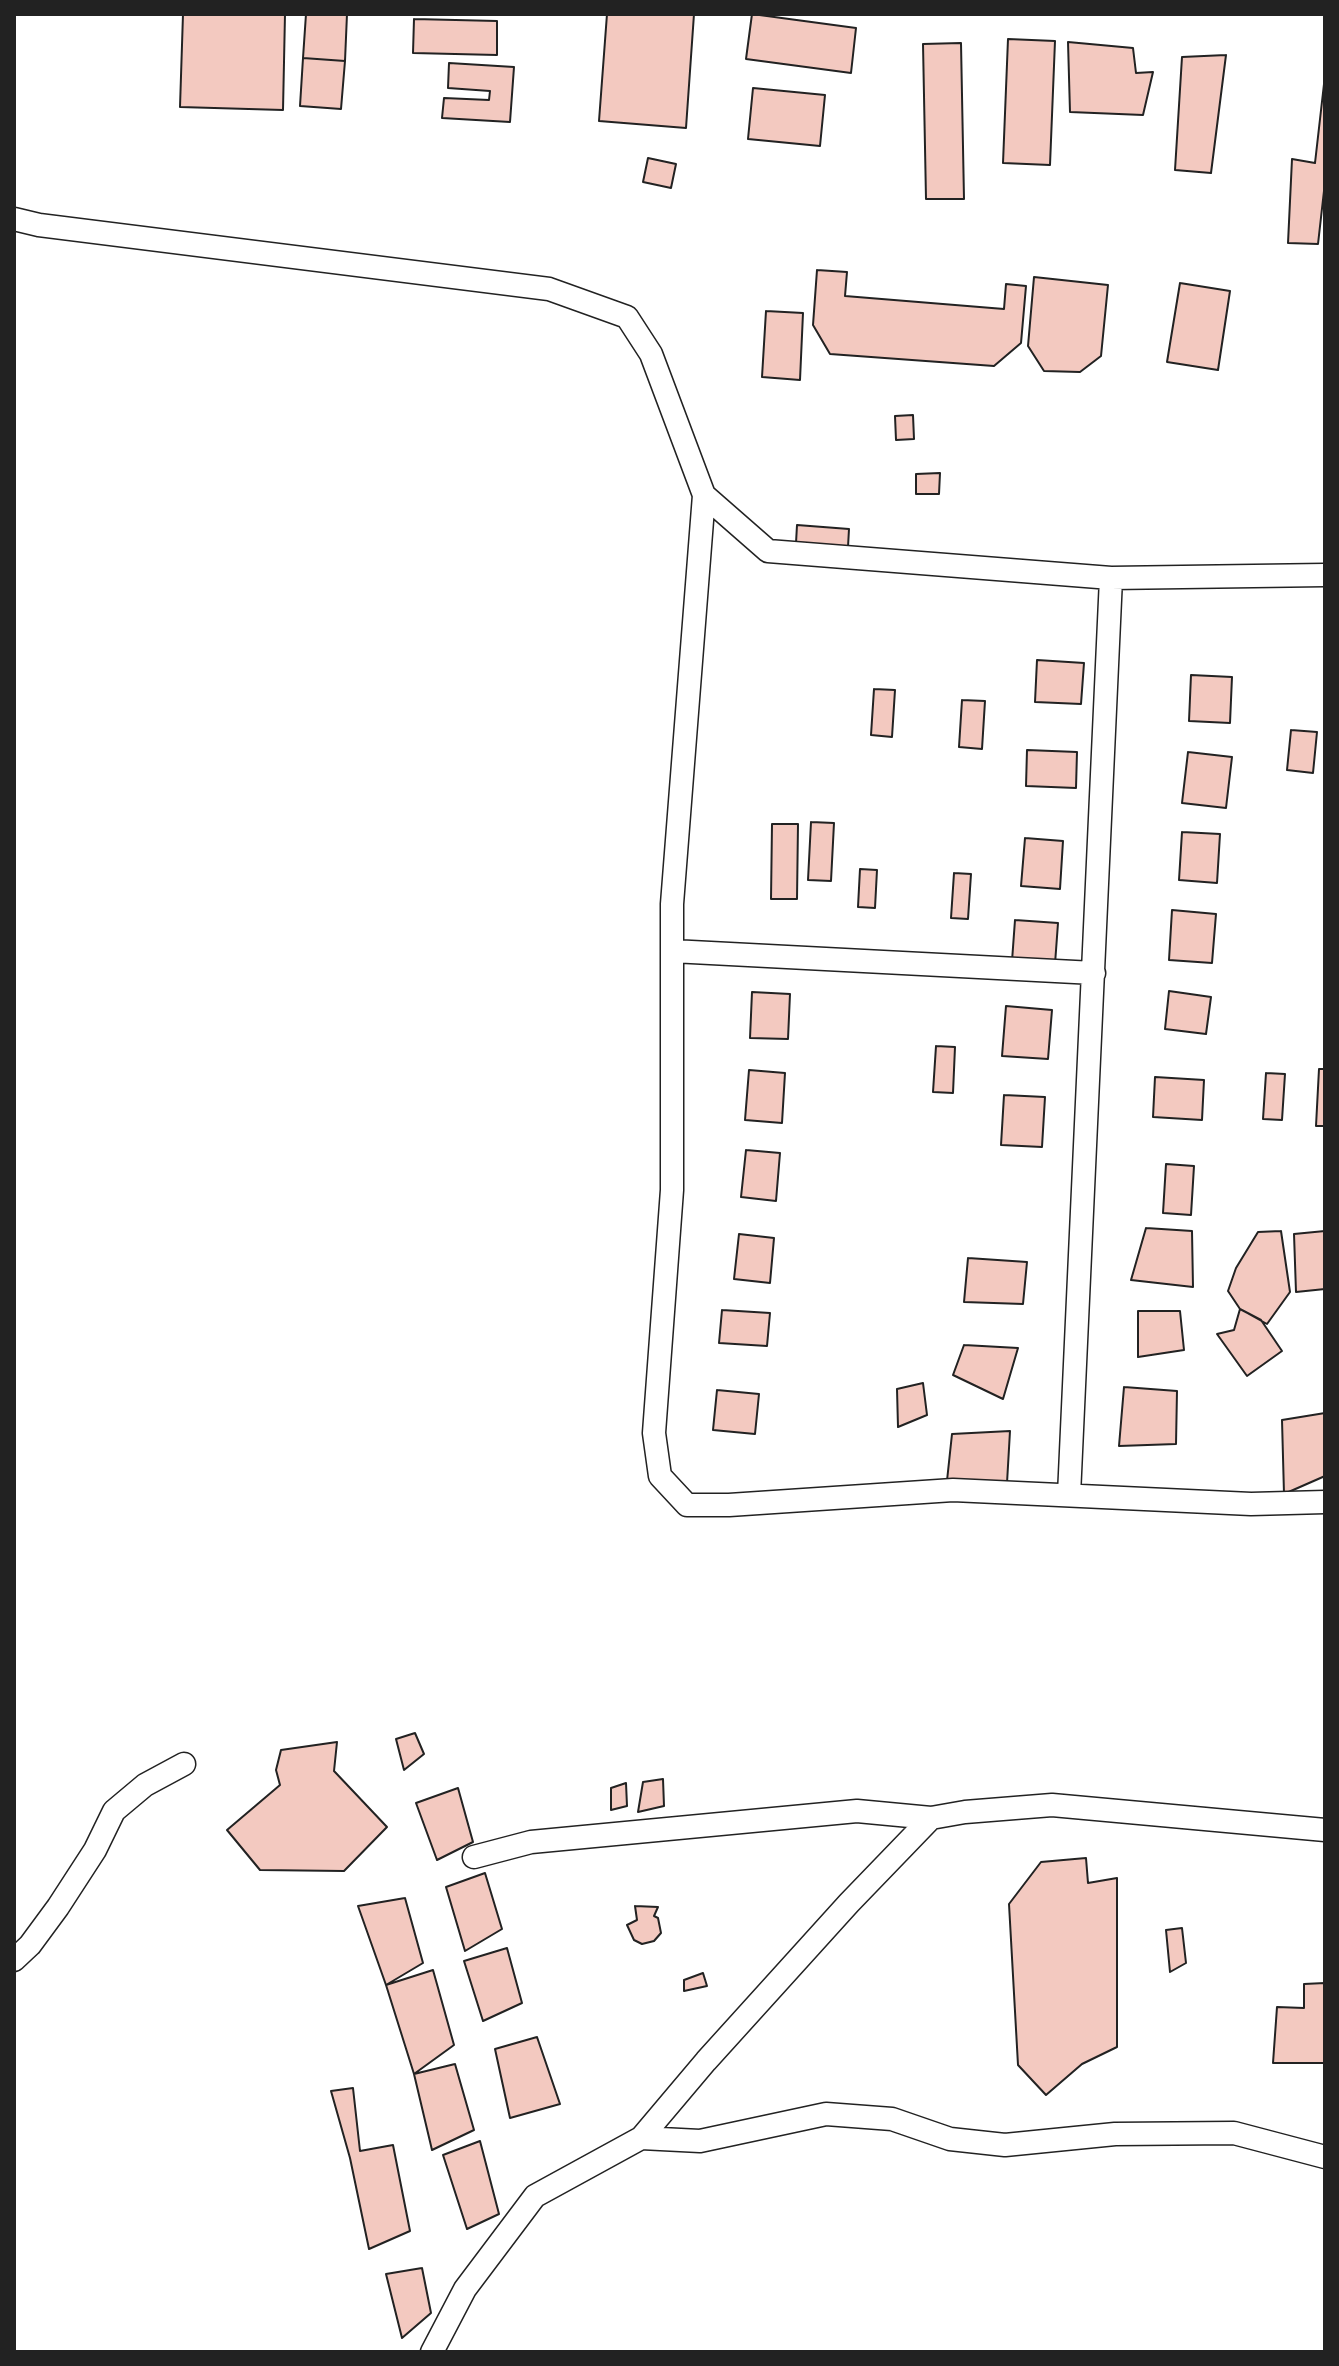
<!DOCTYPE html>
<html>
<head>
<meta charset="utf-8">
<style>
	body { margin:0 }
	#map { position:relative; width:1339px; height:2366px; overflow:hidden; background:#fff; font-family:"DM Sans",sans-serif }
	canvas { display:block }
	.frame { position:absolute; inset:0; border:16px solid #222; pointer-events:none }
</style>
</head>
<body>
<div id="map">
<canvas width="1339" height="2366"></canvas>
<div class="frame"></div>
</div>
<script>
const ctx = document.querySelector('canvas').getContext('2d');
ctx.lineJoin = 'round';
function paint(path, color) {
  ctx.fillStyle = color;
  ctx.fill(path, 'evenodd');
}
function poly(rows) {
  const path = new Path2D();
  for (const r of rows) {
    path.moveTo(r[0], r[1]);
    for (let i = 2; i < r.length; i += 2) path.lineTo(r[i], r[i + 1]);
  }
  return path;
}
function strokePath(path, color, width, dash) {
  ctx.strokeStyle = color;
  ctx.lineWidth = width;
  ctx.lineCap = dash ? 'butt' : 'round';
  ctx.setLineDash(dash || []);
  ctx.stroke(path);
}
const building = poly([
	[183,14,285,14,283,110,180,107,183,14],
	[306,14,347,14,345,61,303,58,306,14],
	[607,14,694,14,686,128,599,121,607,14],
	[752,14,856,28,851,73,746,59,752,14],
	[414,19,497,21,497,55,413,53,414,19],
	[1008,39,1055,41,1050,165,1003,163,1008,39],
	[1068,42,1133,48,1136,73,1153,72,1143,115,1070,112,1068,42],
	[961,43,964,199,926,199,923,44,961,43],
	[1226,55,1211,173,1175,170,1182,57,1226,55],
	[303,58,345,61,341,109,300,106,303,58],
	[449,63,514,67,510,122,442,118,444,98,489,100,490,91,448,88,449,63],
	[1324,84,1325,182,1318,244,1288,243,1292,159,1315,163,1324,84],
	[753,88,825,95,820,146,748,139,753,88],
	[648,158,676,164,671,188,643,182,648,158],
	[817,270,847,272,845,296,1004,309,1006,284,1026,286,1021,343,994,366,830,354,813,325,817,270],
	[1034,277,1108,285,1101,356,1080,372,1044,371,1028,346,1034,277],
	[1180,283,1230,291,1218,370,1167,362,1180,283],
	[766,311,803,313,800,380,762,377,766,311],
	[913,415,914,439,896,440,895,416,913,415],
	[940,473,939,494,916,494,916,474,940,473],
	[797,525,849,529,848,547,796,543,797,525],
	[1037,660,1084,663,1081,704,1035,702,1037,660],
	[1191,675,1232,677,1230,723,1189,721,1191,675],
	[874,689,895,690,892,737,871,735,874,689],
	[962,700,985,701,982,749,959,747,962,700],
	[1291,730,1317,732,1313,773,1287,770,1291,730],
	[1027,750,1077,752,1076,788,1026,786,1027,750],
	[1188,752,1232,757,1226,808,1182,803,1188,752],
	[811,822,834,823,831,881,808,880,811,822],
	[772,824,798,824,797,899,771,899,772,824],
	[1182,832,1220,834,1217,883,1179,880,1182,832],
	[1025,838,1063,841,1060,889,1021,886,1025,838],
	[860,869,877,870,875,908,858,907,860,869],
	[954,873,971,874,968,919,951,918,954,873],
	[1172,910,1216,914,1212,963,1169,960,1172,910],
	[1015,920,1058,923,1055,964,1012,961,1015,920],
	[1169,991,1211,997,1206,1034,1165,1029,1169,991],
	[752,992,790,994,788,1039,750,1038,752,992],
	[1006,1006,1052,1010,1048,1059,1002,1056,1006,1006],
	[936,1046,955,1047,953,1093,933,1092,936,1046],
	[1319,1069,1325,1069,1325,1126,1316,1126,1319,1069],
	[749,1070,785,1073,782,1123,745,1120,749,1070],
	[1266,1073,1285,1074,1282,1120,1263,1119,1266,1073],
	[1155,1077,1204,1080,1202,1120,1153,1117,1155,1077],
	[1004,1095,1045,1097,1042,1147,1001,1145,1004,1095],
	[746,1150,780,1153,776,1201,741,1197,746,1150],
	[1166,1164,1194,1166,1191,1215,1163,1213,1166,1164],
	[1146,1228,1192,1231,1193,1287,1131,1280,1146,1228],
	[1281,1231,1290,1292,1267,1324,1240,1309,1228,1291,1236,1268,1258,1232,1281,1231],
	[1325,1231,1325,1289,1296,1292,1294,1234,1325,1231],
	[739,1234,774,1238,770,1283,734,1279,739,1234],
	[968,1258,1027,1262,1023,1304,964,1302,968,1258],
	[1240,1309,1261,1320,1282,1351,1247,1376,1217,1334,1234,1330,1240,1309],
	[722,1310,770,1313,767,1346,719,1343,722,1310],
	[1138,1311,1180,1311,1184,1350,1138,1357,1138,1311],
	[964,1345,1018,1348,1003,1399,953,1375,964,1345],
	[923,1383,927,1415,898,1427,897,1389,923,1383],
	[1124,1387,1177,1391,1176,1444,1119,1446,1124,1387],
	[717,1390,759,1394,755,1434,713,1430,717,1390],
	[1325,1413,1325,1476,1284,1494,1282,1420,1325,1413],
	[1010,1431,1007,1483,946,1490,952,1434,1010,1431],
	[415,1733,424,1754,404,1770,396,1739,415,1733],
	[337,1742,334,1771,387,1827,344,1871,260,1870,227,1830,280,1785,276,1770,281,1750,337,1742],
	[663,1779,664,1806,638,1812,643,1782,663,1779],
	[626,1783,627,1806,611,1810,611,1788,626,1783],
	[458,1788,473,1842,437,1860,416,1803,458,1788],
	[1086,1858,1088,1883,1117,1878,1117,2047,1082,2064,1046,2095,1018,2065,1009,1904,1041,1862,1086,1858],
	[485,1873,502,1929,465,1951,446,1887,485,1873],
	[405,1898,423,1963,386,1985,358,1906,405,1898],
	[635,1906,658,1907,654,1916,658,1918,661,1933,654,1941,642,1944,634,1940,627,1925,637,1920,635,1906],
	[1182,1928,1186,1963,1170,1972,1166,1930,1182,1928],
	[507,1948,522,2003,483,2021,464,1961,507,1948],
	[433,1970,454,2045,414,2074,386,1985,433,1970],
	[703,1973,707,1986,684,1991,684,1980,703,1973],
	[1325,1983,1325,2063,1273,2063,1277,2007,1304,2008,1304,1984,1325,1983],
	[537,2037,560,2104,510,2118,495,2049,537,2037],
	[455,2064,474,2130,432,2150,414,2074,455,2064],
	[353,2088,360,2151,393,2145,410,2231,369,2249,350,2158,331,2091,353,2088],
	[480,2141,499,2214,467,2229,443,2155,480,2141],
	[422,2268,431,2313,402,2338,386,2274,422,2268]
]);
paint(building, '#f3c9c0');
strokePath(building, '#222', 2);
const minor = poly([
	[14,219,39,225,549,289,627,317,651,354,704,495,672,904,672,1190,654,1433,660,1476,687,1505,729,1505,953,1490,1251,1504,1325,1502],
	[704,495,768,551,1111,578,1325,575],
	[672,951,1094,973],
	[1069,1495,1111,578],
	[474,1857,531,1842,857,1811,931,1818,965,1812,1052,1805,1325,1830],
	[14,1960,30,1945,58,1907,95,1850,114,1811,145,1785,184,1764],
	[641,2138,700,2141,826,2114,892,2119,950,2139,1005,2145,1115,2134,1234,2133,1325,2157],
	[432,2352,465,2289,535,2196,641,2138,706,2061,849,1903,931,1818]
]);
strokePath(minor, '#222', 25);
strokePath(minor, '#fff', 22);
</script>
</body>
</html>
